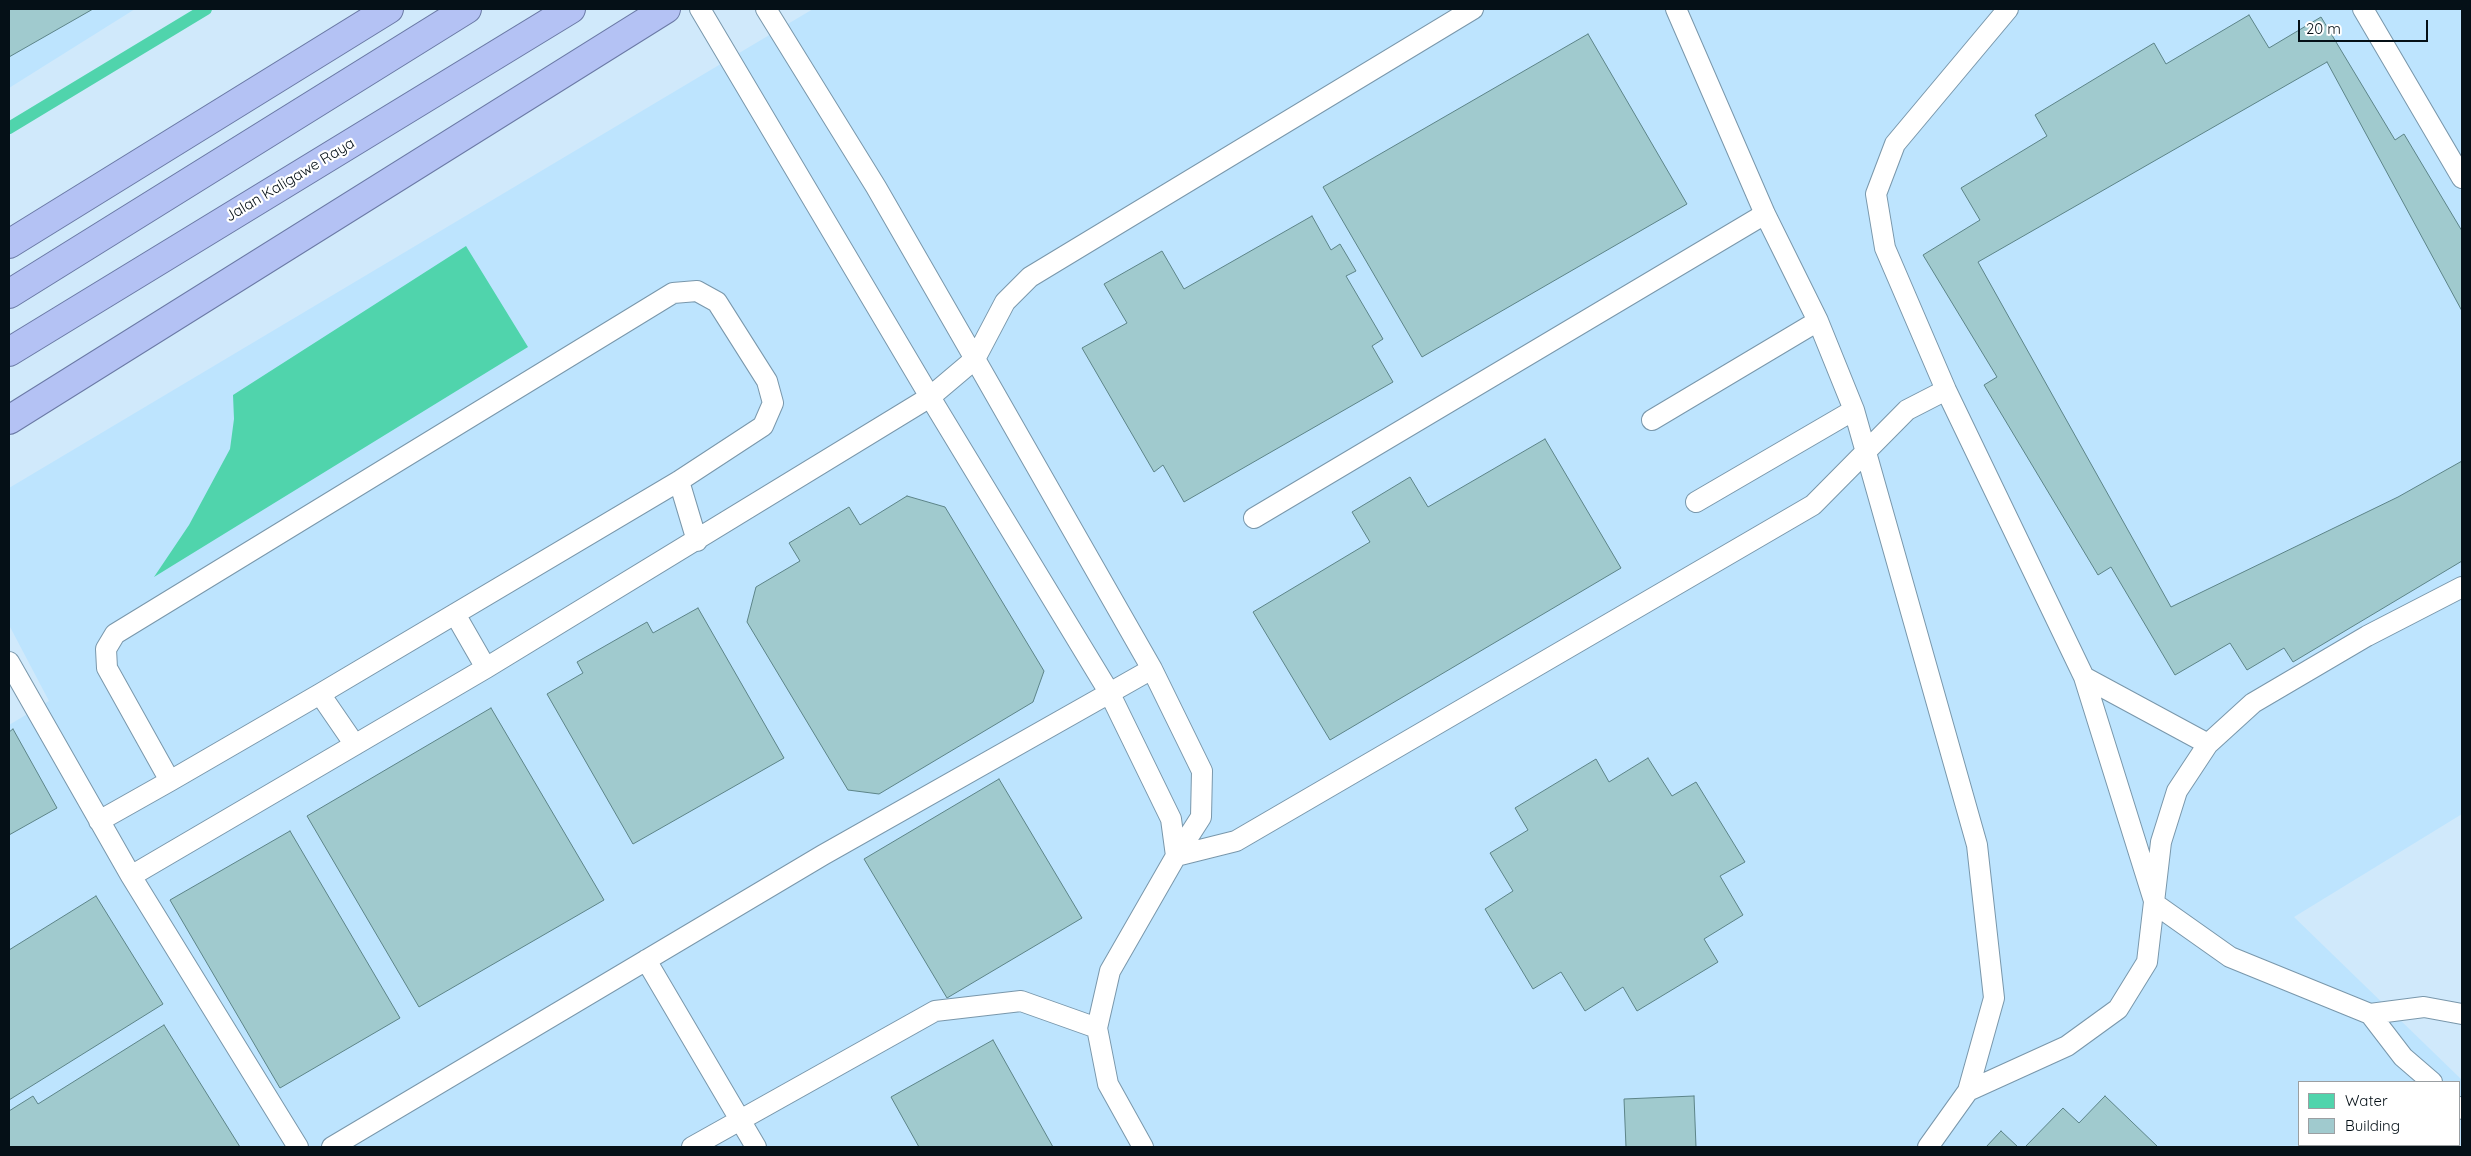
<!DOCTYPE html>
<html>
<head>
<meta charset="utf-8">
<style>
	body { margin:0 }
	#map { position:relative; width:2471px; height:1156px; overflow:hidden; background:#d0e9fb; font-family:Quicksand,sans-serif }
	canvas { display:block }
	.frame { position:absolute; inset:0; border:10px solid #051017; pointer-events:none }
	.legend { position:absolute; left:2298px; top:1081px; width:162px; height:65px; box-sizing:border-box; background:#fff; border:1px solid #9b9fa2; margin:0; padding:6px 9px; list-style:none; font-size:15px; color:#051017 }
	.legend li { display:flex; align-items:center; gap:10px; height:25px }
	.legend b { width:25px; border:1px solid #9b9fa2 }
	.scale { position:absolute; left:2298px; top:20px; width:130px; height:22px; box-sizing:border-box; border:2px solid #051017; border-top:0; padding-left:6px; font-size:15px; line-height:18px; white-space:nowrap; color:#051017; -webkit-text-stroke:4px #fff; paint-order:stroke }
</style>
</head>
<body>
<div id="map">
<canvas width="2471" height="1156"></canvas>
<div class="frame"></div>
<ul class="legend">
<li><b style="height:14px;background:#50d4ac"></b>Water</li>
<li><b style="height:14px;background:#a0cace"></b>Building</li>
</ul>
<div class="scale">20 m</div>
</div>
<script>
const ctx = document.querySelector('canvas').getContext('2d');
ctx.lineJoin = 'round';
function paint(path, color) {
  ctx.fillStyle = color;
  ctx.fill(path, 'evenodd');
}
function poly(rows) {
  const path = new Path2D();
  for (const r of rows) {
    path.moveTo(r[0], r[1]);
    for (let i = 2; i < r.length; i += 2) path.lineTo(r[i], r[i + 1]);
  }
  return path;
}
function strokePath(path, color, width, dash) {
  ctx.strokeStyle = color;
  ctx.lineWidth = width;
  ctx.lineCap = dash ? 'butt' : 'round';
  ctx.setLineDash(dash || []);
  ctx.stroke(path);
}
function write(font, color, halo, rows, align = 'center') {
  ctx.font = font + ' Quicksand,sans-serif';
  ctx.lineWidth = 4.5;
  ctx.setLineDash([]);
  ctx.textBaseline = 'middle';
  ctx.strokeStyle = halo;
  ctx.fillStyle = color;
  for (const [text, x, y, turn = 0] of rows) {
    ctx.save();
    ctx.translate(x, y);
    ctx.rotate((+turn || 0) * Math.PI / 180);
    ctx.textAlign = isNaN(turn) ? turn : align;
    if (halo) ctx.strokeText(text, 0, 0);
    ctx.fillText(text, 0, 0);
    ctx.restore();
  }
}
paint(poly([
	[9,9,135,9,9,88],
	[813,9,2462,9,2462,814,2294,917,2462,1080,2462,1147,9,1147,9,725,49,701,9,625,9,488],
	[2300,1082,2460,1082,2460,1145,2300,1145]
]), '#bde4fe');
paint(poly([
	[466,246,528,347,154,577,189,525,230,449,234,419,233,395]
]), '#50d4ac');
strokePath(poly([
	[9,128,206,9]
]), '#50d4ac', 12);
const building = poly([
	[9,9,93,9,9,57,9,9],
	[2249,15,2269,48,2321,17,2395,140,2404,134,2462,231,2462,561,2293,662,2284,648,2247,670,2230,643,2175,675,2111,567,2098,575,1984,385,1997,377,1923,255,1980,220,1961,188,2047,136,2035,115,2154,43,2166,64,2249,15],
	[1588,34,1687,204,1422,357,1323,187,1588,34],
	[2327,62,2462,311,2462,461,2398,497,2171,607,1978,262,2327,62],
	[1312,216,1331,250,1340,244,1356,271,1346,276,1383,339,1372,346,1393,382,1184,502,1163,465,1154,472,1082,348,1127,323,1104,284,1162,251,1184,289,1312,216],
	[1545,439,1621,568,1330,740,1253,612,1370,542,1352,512,1410,477,1428,507,1545,439],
	[907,496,945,507,1044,671,1033,702,879,794,848,790,747,622,756,587,800,561,789,543,849,507,860,525,907,496],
	[698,608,784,758,633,844,547,694,583,673,577,662,647,622,653,633,698,608],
	[491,708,604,900,419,1007,307,816,491,708],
	[13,729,57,808,9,835,9,732,13,729],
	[1648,758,1672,796,1696,782,1745,862,1720,876,1743,915,1704,939,1718,962,1637,1011,1623,987,1585,1011,1561,972,1533,989,1485,909,1513,891,1490,853,1528,830,1515,808,1596,759,1609,782,1648,758],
	[999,779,1082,918,947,998,864,859,999,779],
	[290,831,400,1018,280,1088,170,900,290,831],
	[96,896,163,1004,9,1100,9,950,96,896],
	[164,1025,240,1147,9,1147,9,1111,33,1096,38,1104,164,1025],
	[993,1040,1053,1147,919,1147,891,1097,993,1040],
	[1694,1096,1696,1147,1626,1147,1624,1099,1694,1096],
	[2105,1096,2158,1147,2025,1147,2063,1108,2079,1123,2105,1096],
	[2001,1131,2018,1147,1986,1147,2001,1131]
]);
paint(building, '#a0cace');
strokePath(building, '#5d8589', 1);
const service = poly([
	[700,9,930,397,1109,692,1171,819,1176,856],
	[766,9,876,187,975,359,1152,669,1202,771,1201,817,1176,856,1110,971,1097,1028,1108,1084,1143,1147],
	[1676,9,1765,214,1818,321,1854,410,1977,845,1994,998,1968,1091,1928,1147],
	[2008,9,1895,144,1876,194,1885,248,1946,390,2084,677,2155,904,2230,957,2370,1014,2403,1057,2432,1082],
	[2363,9,2462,178],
	[1652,420,1818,321],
	[679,481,697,541],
	[1696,502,1854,410],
	[1254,518,1765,214],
	[455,614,486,668],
	[9,662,131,876],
	[2084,677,2208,744],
	[320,694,355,745],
	[99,821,170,781,320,694,679,481,763,426,773,403,767,381,717,302,697,291,673,293,115,634,106,649,107,668,170,781],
	[1176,856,1236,841,1813,505,1907,410,1946,390],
	[646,960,756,1147],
	[2370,1014,2424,1007,2462,1014],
	[1968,1091,2067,1046,2118,1009,2147,962,2161,842,2177,791,2208,744,2253,703,2367,636,2462,587],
	[2460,1107,2462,1109],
	[298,1147,131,876,486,668,930,397,975,359,1005,302,1030,277,1473,9],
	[332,1147,823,855,1152,669],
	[692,1147,935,1011,1021,1001,1097,1028]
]);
const trunk = poly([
	[9,244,389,9],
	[9,294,467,9],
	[9,352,571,9],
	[9,420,666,9]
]);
strokePath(service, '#7997ab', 22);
strokePath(trunk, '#6a79a5', 30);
strokePath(service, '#fff', 20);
strokePath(trunk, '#b4c2f4', 28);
write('15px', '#051017', '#fff', [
	["Jalan Kaligawe Raya",290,180,-31]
]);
</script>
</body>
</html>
